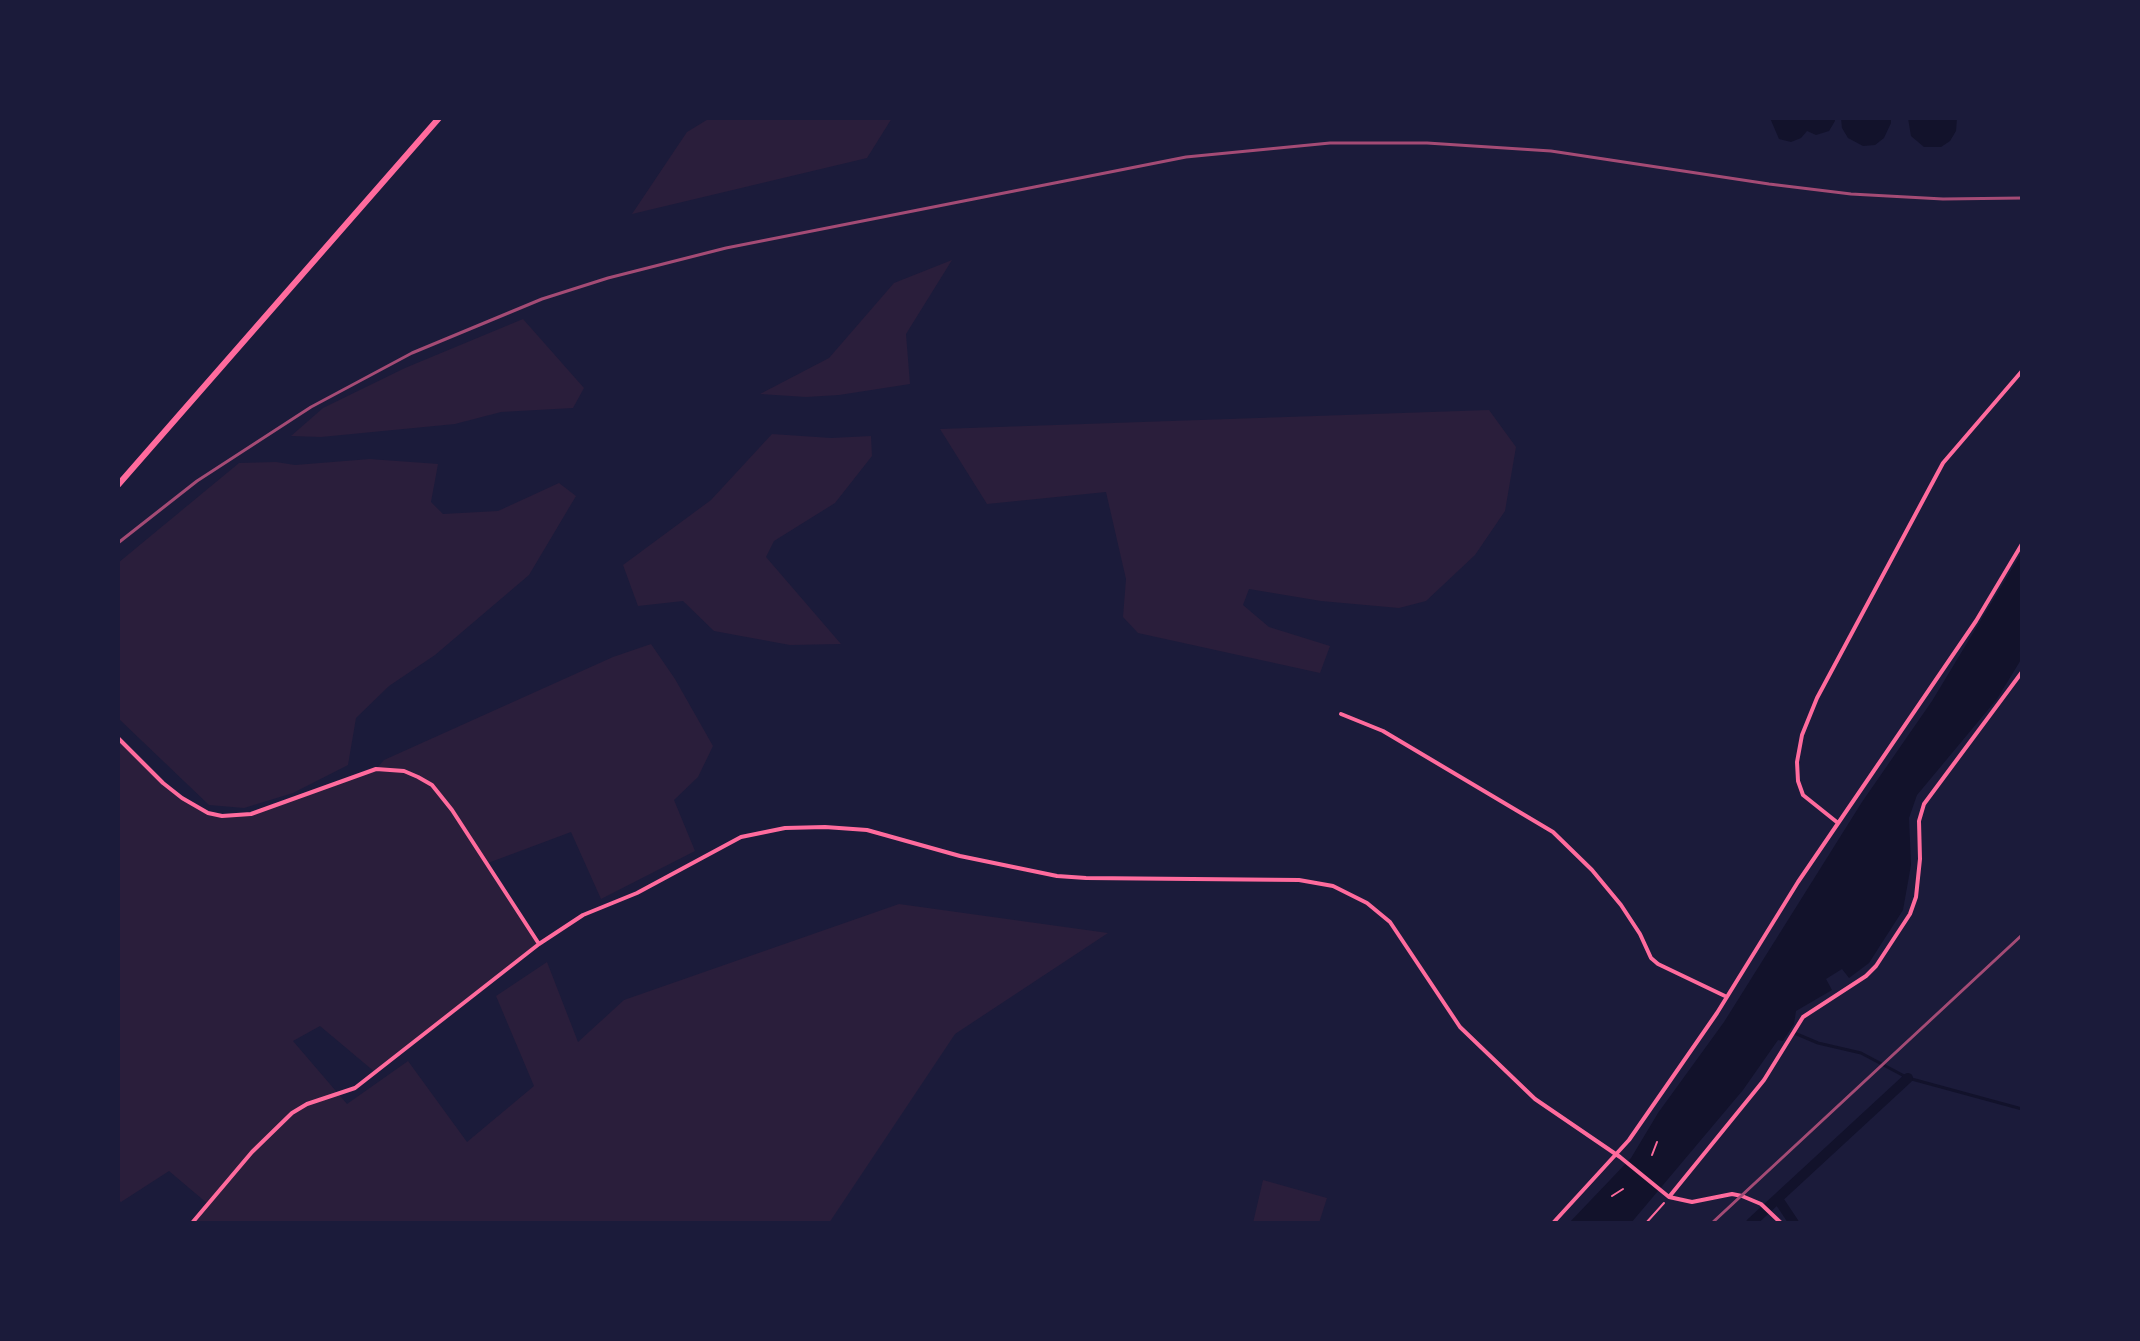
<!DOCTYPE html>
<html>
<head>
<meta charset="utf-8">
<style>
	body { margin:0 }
	#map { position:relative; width:2140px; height:1341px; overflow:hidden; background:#1b1b3a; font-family:Rubik,sans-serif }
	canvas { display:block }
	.frame { position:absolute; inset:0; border:120px solid #1b1b3a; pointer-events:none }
</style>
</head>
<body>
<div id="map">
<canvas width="2140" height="1341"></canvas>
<div class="frame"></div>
</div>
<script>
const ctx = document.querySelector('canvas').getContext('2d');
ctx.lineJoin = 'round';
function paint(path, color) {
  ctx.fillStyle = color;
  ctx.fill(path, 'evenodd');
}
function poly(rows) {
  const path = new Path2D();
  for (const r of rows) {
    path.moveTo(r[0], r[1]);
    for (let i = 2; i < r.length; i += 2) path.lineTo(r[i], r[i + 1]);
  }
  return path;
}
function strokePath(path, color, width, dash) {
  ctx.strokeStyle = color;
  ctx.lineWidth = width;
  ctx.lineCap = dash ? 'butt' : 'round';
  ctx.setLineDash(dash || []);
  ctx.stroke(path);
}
paint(poly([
	[710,118,892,118,867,158,632,214,687,132],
	[952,260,906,334,910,384,839,395,806,397,760,394,829,358,894,283],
	[523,319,584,388,573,408,501,412,455,424,321,437,291,436,323,408,405,368],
	[1489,410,1516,447,1505,511,1475,555,1426,601,1399,608,1321,601,1249,589,1243,605,1269,627,1330,646,1320,673,1138,633,1123,617,1126,579,1106,492,987,504,940,429],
	[772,434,831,438,871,436,872,456,835,503,774,541,766,557,841,644,790,645,714,631,683,601,638,606,623,565,711,500],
	[370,459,438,464,431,502,443,514,498,511,559,483,576,496,529,575,435,655,389,686,356,718,348,765,293,793,244,808,209,805,118,718,118,563,239,463,276,462,295,465],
	[651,644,675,679,713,746,698,777,674,800,695,851,601,899,571,832,488,863,539,944,376,1073,320,1026,293,1041,347,1104,408,1061,467,1142,534,1086,496,996,547,962,578,1042,624,1000,899,904,1108,933,955,1034,829,1223,192,1223,208,1204,169,1171,121,1202,118,1200,118,738,182,798,208,813,222,816,251,814,376,769,384,760,613,657],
	[1263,1180,1327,1198,1319,1223,1253,1223]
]), '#2a1e3b');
paint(poly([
	[1770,118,1835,118,1835,121,1829,131,1816,135,1807,131,1801,138,1791,142,1779,139],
	[1841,118,1891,118,1891,123,1884,138,1875,145,1863,146,1848,138,1842,128],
	[1908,118,1957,118,1956,131,1950,141,1941,147,1924,147,1911,136],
	[2022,552,2022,658,1997,699,1917,795,1909,818,1911,865,1903,910,1869,963,1849,978,1842,969,1826,979,1832,990,1796,1011,1794,1024,1783,1041,1778,1040,1743,1090,1631,1223,1569,1223,1631,1158,1658,1113,1724,1022,1862,802,1932,701]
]), '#12122b');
strokePath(poly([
	[1792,1032,1818,1043,1861,1053,1908,1078,2022,1109]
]), '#12122b', 3);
strokePath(poly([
	[1778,1199,1794,1223],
	[1751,1223,1908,1078]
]), '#12122b', 10);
strokePath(poly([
	[1652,1155,1657,1142],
	[1612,1196,1623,1189],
	[1646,1223,1664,1203]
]), '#ff6b9d', 2);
strokePath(poly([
	[1341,714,1383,731,1553,832,1592,870,1621,905,1640,934,1651,958,1658,964,1727,997],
	[118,738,163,783,182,798,208,813,222,816,251,814,376,769,404,771,418,777,432,785,452,810,539,944],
	[1838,823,1803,795,1798,781,1797,762,1802,735,1817,698,1943,463,2022,371],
	[1669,1197,1764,1080,1803,1017,1866,976,1876,966,1910,914,1916,897,1920,859,1919,821,1924,804,2022,672],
	[192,1223,252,1152,292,1113,307,1104,355,1088,539,944,583,915,637,893,741,837,785,828,825,827,867,830,960,856,1057,876,1086,878,1299,880,1333,886,1367,903,1390,922,1460,1027,1535,1099,1620,1157,1669,1197,1692,1202,1732,1194,1742,1196,1761,1204,1781,1223],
	[1553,1223,1629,1140,1717,1013,1798,882,1976,621,2022,544]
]), '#ff6b9d', 4);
strokePath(poly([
	[118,485,439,118]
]), '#ff6b9d', 6);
strokePath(poly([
	[118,543,197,481,311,407,412,353,542,299,608,278,726,248,1186,157,1330,143,1427,143,1551,151,1769,184,1851,194,1943,199,2022,198],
	[1712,1223,2022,935]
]), '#a44b75', 3);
</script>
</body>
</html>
